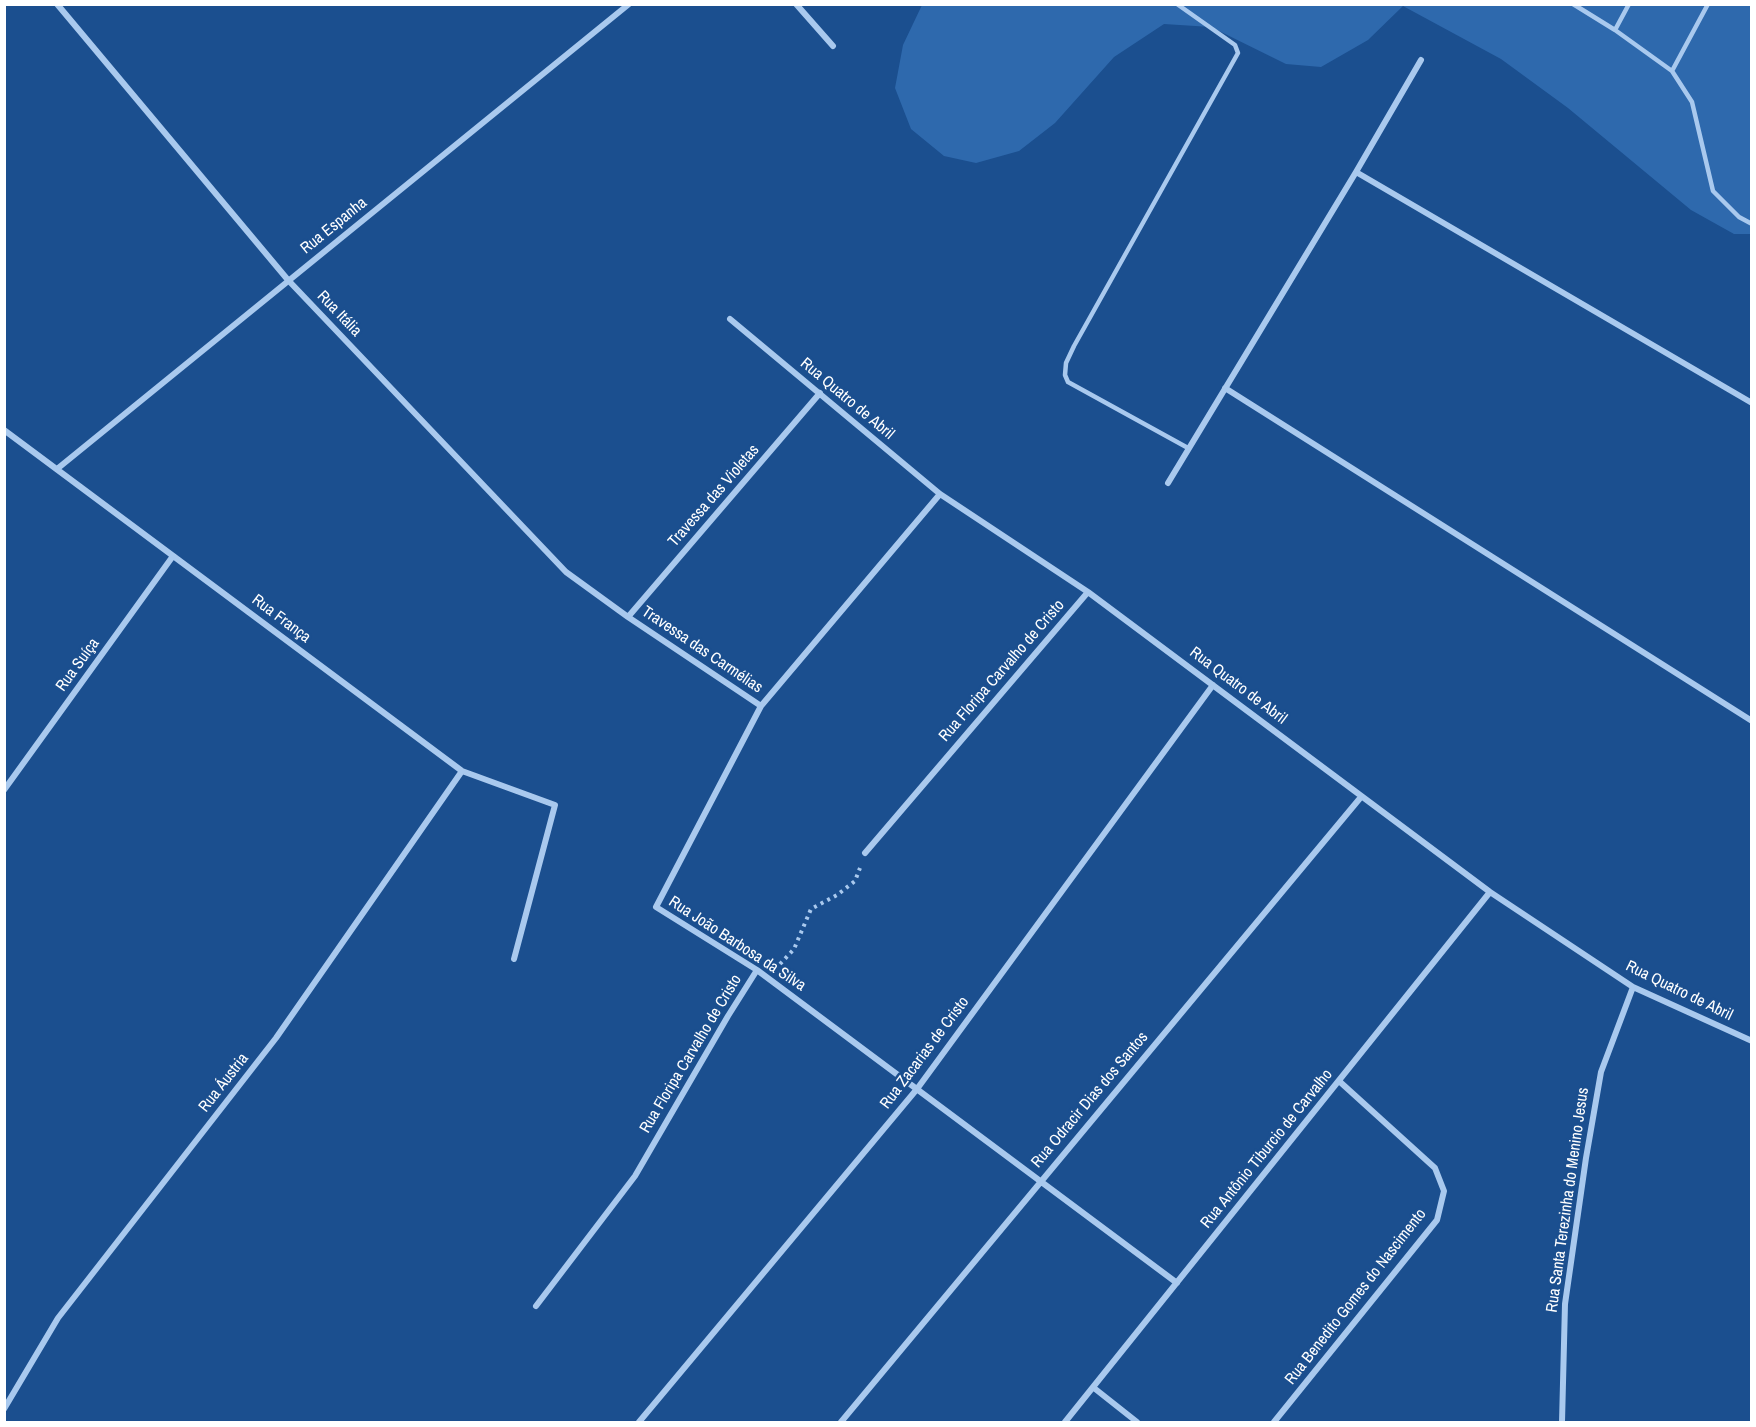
<!DOCTYPE html>
<html>
<head>
<meta charset="utf-8">
<style>
	body { margin:0 }
	#map { position:relative; width:1756px; height:1427px; overflow:hidden; background:#1b4f8f; font-family:"Archivo Narrow",sans-serif }
	canvas { display:block }
	.frame { position:absolute; inset:0; border:6px solid #fff; pointer-events:none }
</style>
</head>
<body>
<div id="map">
<canvas width="1756" height="1427"></canvas>
<div class="frame"></div>
</div>
<script>
const ctx = document.querySelector('canvas').getContext('2d');
ctx.lineJoin = 'round';
function paint(path, color) {
  ctx.fillStyle = color;
  ctx.fill(path, 'evenodd');
}
function poly(rows) {
  const path = new Path2D();
  for (const r of rows) {
    path.moveTo(r[0], r[1]);
    for (let i = 2; i < r.length; i += 2) path.lineTo(r[i], r[i + 1]);
  }
  return path;
}
function strokePath(path, color, width, dash) {
  ctx.strokeStyle = color;
  ctx.lineWidth = width;
  ctx.lineCap = dash ? 'butt' : 'round';
  ctx.setLineDash(dash || []);
  ctx.stroke(path);
}
function write(font, color, halo, rows, align = 'center') {
  ctx.font = font + ' "Archivo Narrow",sans-serif';
  ctx.lineWidth = 5;
  ctx.setLineDash([]);
  ctx.textBaseline = 'middle';
  ctx.strokeStyle = halo;
  ctx.fillStyle = color;
  for (const [text, x, y, turn = 0] of rows) {
    ctx.save();
    ctx.translate(x, y);
    ctx.rotate((+turn || 0) * Math.PI / 180);
    ctx.textAlign = isNaN(turn) ? turn : align;
    if (halo) ctx.strokeText(text, 0, 0);
    ctx.fillText(text, 0, 0);
    ctx.restore();
  }
}
paint(poly([
	[922,5,1751,5,1751,234,1734,234,1691,210,1568,108,1501,59,1403,6,1368,40,1321,67,1286,64,1211,27,1164,24,1114,57,1055,123,1019,151,976,163,944,156,911,129,895,88,903,45]
]), '#2e69ad');
strokePath(poly([
	[780,964,794,949,811,909,837,895,855,881,860,868]
]), '#a9c9ee', 4, [3, 4.5]);
strokePath(poly([
	[1177,4,1235,45,1238,53,1074,346,1066,363,1065,375,1068,382,1188,448],
	[1573,4,1615,30,1672,71,1692,102,1713,191,1739,217,1752,224],
	[1615,30,1629,4],
	[1672,71,1708,4]
]), '#a9c9ee', 4.5);
strokePath(poly([
	[57,4,288,280,566,572,628,617,761,706],
	[796,4,833,46],
	[1356,172,1752,403],
	[730,319,940,494,1088,592,1490,892,1633,987,1752,1041],
	[1225,388,1752,721],
	[4,430,462,771,555,805,514,959],
	[57,469,629,4],
	[1168,483,1356,172,1421,60],
	[940,494,761,706,656,907,757,970,1177,1283],
	[628,617,820,393],
	[4,790,173,556],
	[865,853,1088,592],
	[536,1306,635,1176,728,1016,757,970],
	[1094,1388,1137,1422],
	[4,1409,58,1318,276,1038,462,771],
	[639,1422,917,1089,1213,685],
	[841,1422,1361,797],
	[1065,1422,1490,892],
	[1274,1422,1437,1220,1444,1191,1435,1168,1339,1081],
	[1562,1422,1565,1304,1586,1158,1601,1072,1633,987]
]), '#a9c9ee', 6);
write('16px', '#fff', '#1b4f8f', [
	["Rua Espanha",334,226,-39],
	["Rua Itália",339,314,46],
	["Rua Quatro de Abril",847,399,40],
	["Travessa das Violetas",714,496,-49],
	["Rua França",281,619,37],
	["Travessa das Carmélias",702,650,34],
	["Rua Suíça",78,665,-54],
	["Rua Floripa Carvalho de Cristo",1002,671,-49],
	["Rua Quatro de Abril",1238,686,37],
	["Rua João Barbosa da Silva",737,944,33],
	["Rua Quatro de Abril",1679,991,26],
	["Rua Zacarias de Cristo",925,1053,-53],
	["Rua Floripa Carvalho de Cristo",691,1054,-59],
	["Rua Áustria",224,1083,-52],
	["Rua Odracir Dias dos Santos",1090,1100,-50],
	["Rua Antônio Tiburcio de Carvalho",1267,1149,-51],
	["Rua Santa Terezinha do Menino Jesus",1568,1200,-82],
	["Rua Benedito Gomes do Nascimento",1356,1297,-52]
]);
</script>
</body>
</html>
